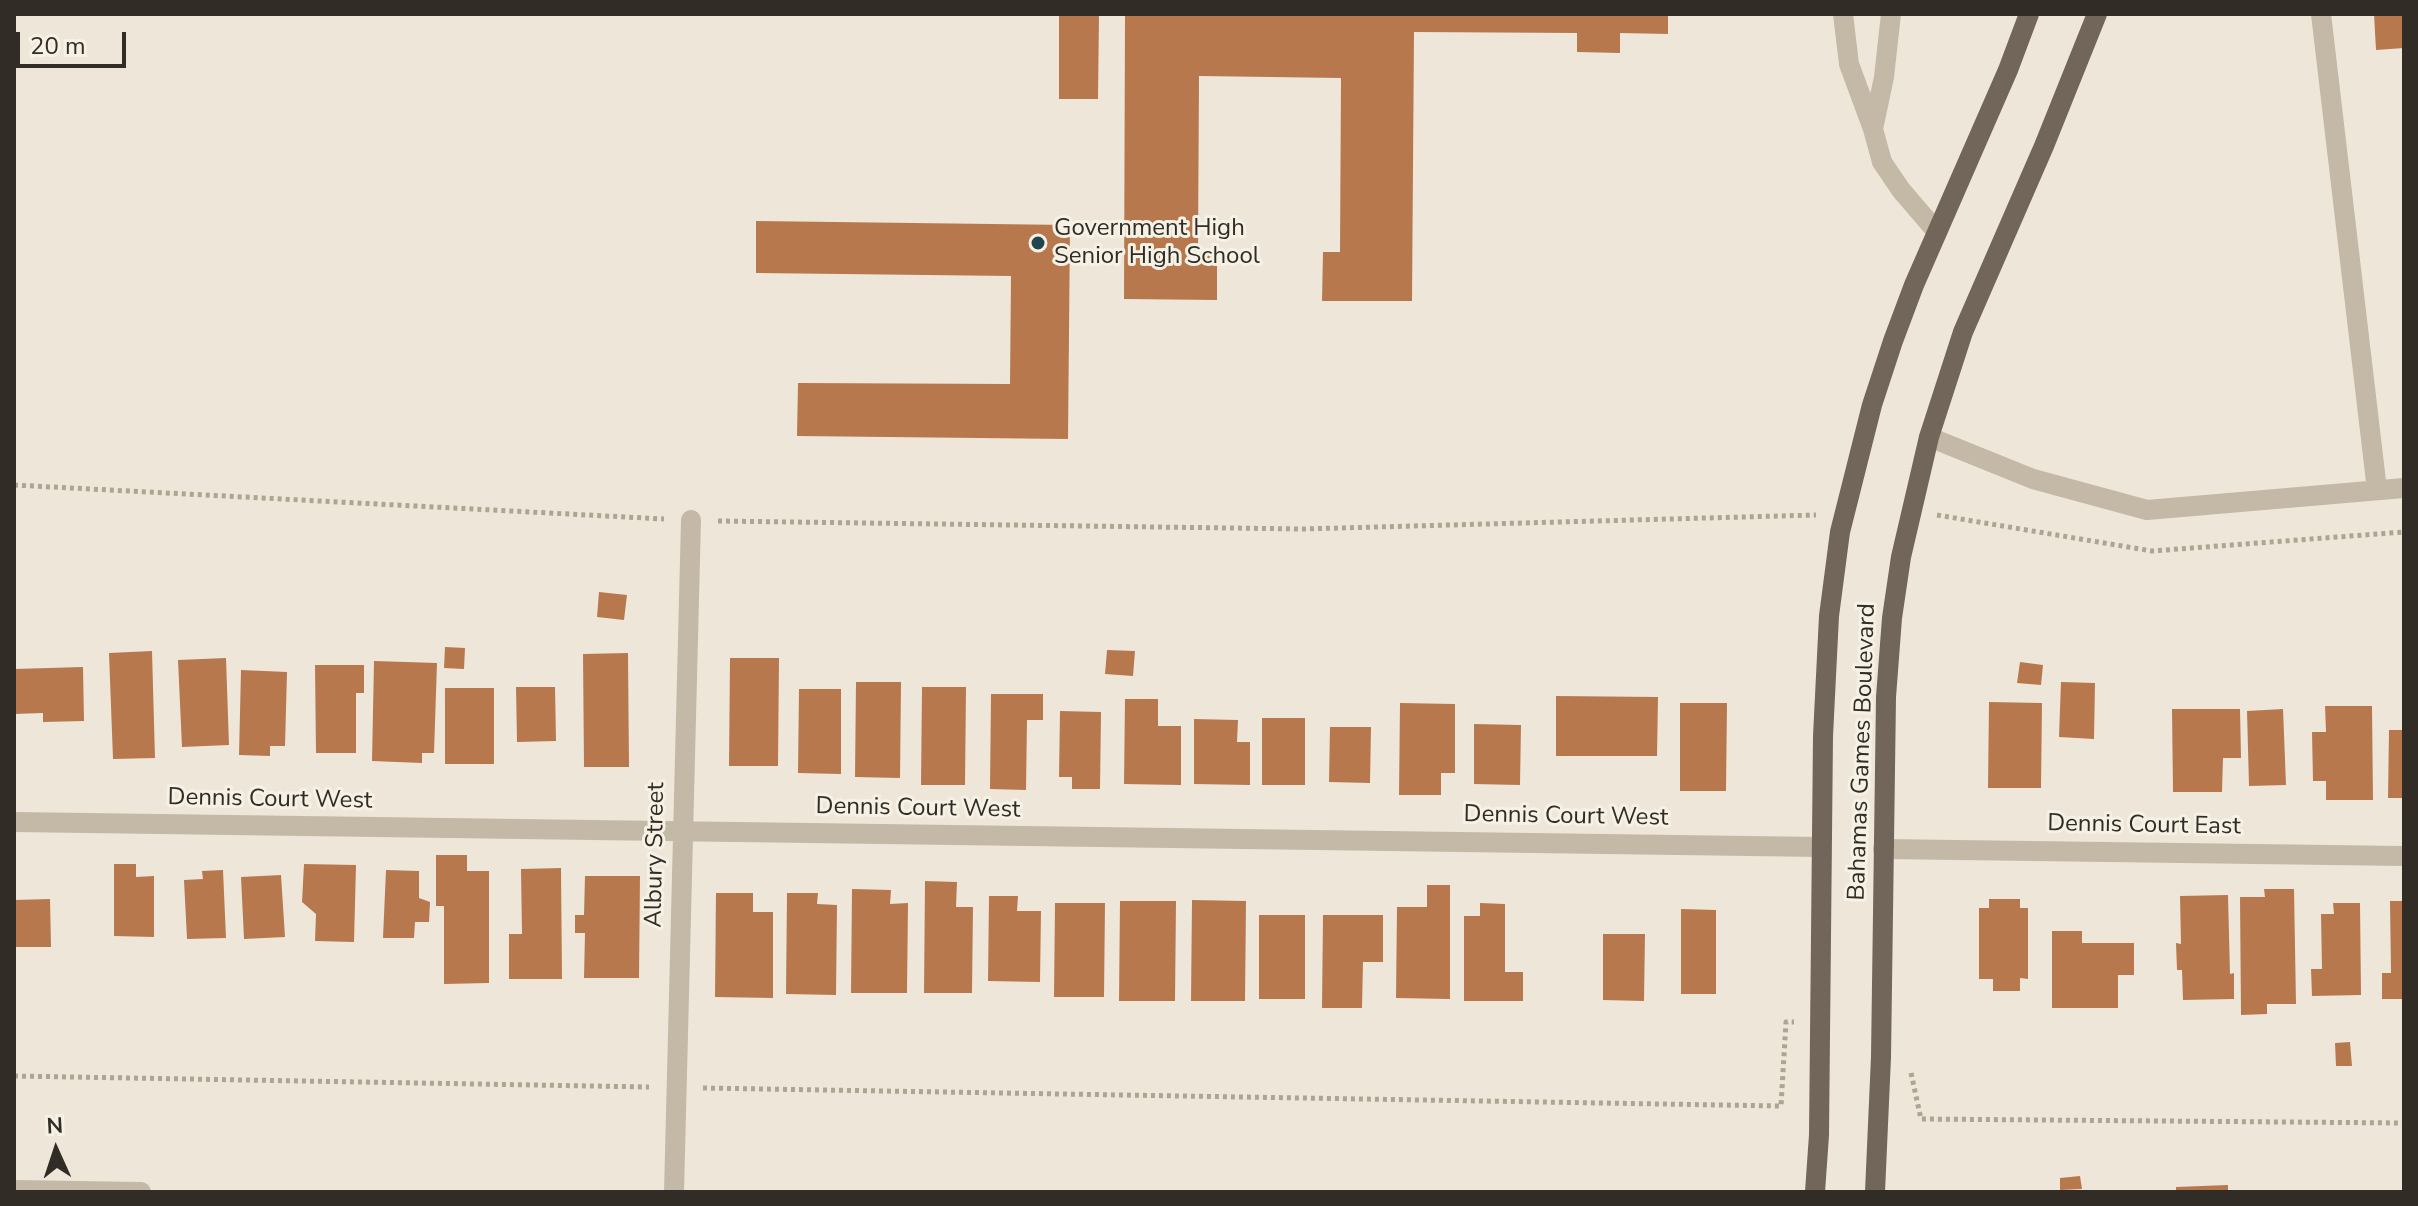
<!DOCTYPE html>
<html>
<head>
<meta charset="utf-8">
<style>
	body { margin:0 }
	#map { position:relative; width:2418px; height:1206px; overflow:hidden; background:#eee7d9; font-family:"Nunito Sans",sans-serif }
	canvas { display:block }
	.frame { position:absolute; inset:0; border:16px solid #312c26; pointer-events:none }
	.north { position:absolute; left:16px; top:1110px; width:80px; height:80px; -webkit-text-stroke:6px #f6f1e5; paint-order:stroke; rotate:357deg; font-size:22px; font-weight:700; line-height:32px; text-align:center; color:#312c26 }
	.north::after { content:''; display:block; margin:auto; width:28px; height:36px; background:#312c26; clip-path:polygon(50% 0,100% 100%,50% 72%,0 100%) }
	.scale { position:absolute; left:16px; top:32px; width:110px; height:36px; box-sizing:border-box; border:4px solid #312c26; border-top:0; padding-left:10px; font-size:24px; line-height:28px; white-space:nowrap; color:#312c26; -webkit-text-stroke:6px #f6f1e5; paint-order:stroke }
</style>
</head>
<body>
<div id="map">
<canvas width="2418" height="1206"></canvas>
<div class="frame"></div>
<div class="north">N</div>
<div class="scale">20 m</div>
</div>
<script>
const ctx = document.querySelector('canvas').getContext('2d');
ctx.lineJoin = 'round';
function paint(path, color) {
  ctx.fillStyle = color;
  ctx.fill(path, 'evenodd');
}
function poly(rows) {
  const path = new Path2D();
  for (const r of rows) {
    path.moveTo(r[0], r[1]);
    for (let i = 2; i < r.length; i += 2) path.lineTo(r[i], r[i + 1]);
  }
  return path;
}
function strokePath(path, color, width, dash) {
  ctx.strokeStyle = color;
  ctx.lineWidth = width;
  ctx.lineCap = dash ? 'butt' : 'round';
  ctx.setLineDash(dash || []);
  ctx.stroke(path);
}
function write(font, color, halo, rows, align = 'center') {
  ctx.font = font + ' "Nunito Sans",sans-serif';
  ctx.lineWidth = 6;
  ctx.setLineDash([]);
  ctx.textBaseline = 'middle';
  ctx.strokeStyle = halo;
  ctx.fillStyle = color;
  for (const [text, x, y, turn = 0] of rows) {
    ctx.save();
    ctx.translate(x, y);
    ctx.rotate((+turn || 0) * Math.PI / 180);
    ctx.textAlign = isNaN(turn) ? turn : align;
    if (halo) ctx.strokeText(text, 0, 0);
    ctx.fillText(text, 0, 0);
    ctx.restore();
  }
}
paint(poly([
	[1059,14,1099,14,1098,99,1059,99],
	[1125,14,1668,14,1668,34,1620,33,1620,53,1577,52,1577,33,1414,32,1412,301,1322,301,1323,252,1340,252,1341,78,1199,76,1198,251,1217,251,1217,300,1124,299],
	[2374,14,2404,14,2404,48,2376,50],
	[756,221,1070,225,1068,439,797,436,798,383,1010,384,1011,276,756,273],
	[599,592,627,595,624,620,597,617],
	[445,647,465,648,464,669,444,668],
	[1107,650,1135,651,1133,676,1105,674],
	[152,651,155,758,113,759,109,653],
	[628,653,629,767,584,767,583,654],
	[226,658,229,745,182,747,178,660],
	[730,658,779,658,778,766,729,766],
	[374,661,437,663,434,753,422,753,422,763,372,761],
	[2020,662,2043,665,2041,685,2017,683],
	[315,665,364,665,364,693,356,693,356,753,316,753],
	[83,667,84,721,43,722,43,713,14,714,14,669],
	[241,670,287,672,285,746,270,746,270,756,239,755],
	[856,682,901,682,900,778,855,777],
	[2061,682,2095,683,2094,739,2059,737],
	[516,687,555,687,556,741,517,742],
	[922,687,966,687,965,785,921,785],
	[445,688,494,688,494,764,445,764],
	[799,689,841,689,841,774,798,773],
	[991,694,1043,694,1043,720,1027,720,1026,790,990,789],
	[1556,696,1658,697,1657,756,1556,756],
	[1125,699,1158,699,1158,726,1181,726,1181,785,1124,784],
	[1989,702,2042,703,2041,788,1988,788],
	[1400,703,1455,704,1455,773,1441,773,1441,795,1399,795],
	[1680,703,1727,703,1726,791,1680,791],
	[2325,706,2372,706,2373,800,2326,800,2326,781,2313,781,2312,732,2326,732],
	[2172,709,2240,709,2241,758,2223,758,2222,792,2173,792],
	[2283,709,2286,785,2249,786,2247,711],
	[1060,711,1101,712,1100,789,1072,789,1072,777,1059,777],
	[1262,718,1305,718,1305,785,1262,785],
	[1194,719,1238,720,1237,742,1250,742,1250,785,1194,784],
	[1474,724,1521,725,1520,785,1474,784],
	[1330,727,1371,727,1370,783,1329,782],
	[2389,730,2404,730,2404,798,2388,798],
	[436,855,467,855,467,871,489,871,489,983,444,984,444,906,436,906],
	[114,864,136,864,136,877,154,876,154,937,114,936],
	[304,864,356,865,354,942,315,941,316,914,302,902],
	[561,868,562,979,509,979,509,934,522,934,521,869],
	[223,870,226,938,187,939,184,880,203,879,202,871],
	[386,870,419,871,419,898,430,902,429,922,415,922,414,938,383,938],
	[281,875,285,937,244,939,241,877],
	[585,876,640,876,639,978,584,978,585,933,575,933,575,915,584,915],
	[925,881,957,882,956,907,973,907,972,993,924,993],
	[1427,885,1450,885,1450,999,1396,998,1397,907,1427,907],
	[852,889,891,890,890,904,908,903,907,993,851,993],
	[2264,889,2294,889,2296,1004,2267,1004,2267,1014,2241,1015,2240,897,2265,897],
	[716,893,753,893,753,912,773,912,773,998,715,997],
	[787,893,818,893,817,904,837,905,836,995,786,994],
	[2228,895,2230,974,2234,973,2234,999,2183,1000,2182,970,2177,970,2176,943,2181,944,2180,896],
	[989,896,1018,896,1017,911,1041,911,1040,982,988,981],
	[50,899,51,947,14,947,14,900],
	[1989,899,2020,899,2020,908,2028,908,2028,979,2020,978,2020,991,1993,991,1993,979,1979,979,1979,908,1989,908],
	[1192,900,1246,901,1245,1001,1191,1001],
	[1120,901,1176,901,1175,1001,1119,1001],
	[2390,901,2404,901,2404,999,2382,999,2382,973,2391,973],
	[1055,903,1105,903,1104,997,1054,997],
	[1480,903,1505,904,1505,972,1523,972,1523,1001,1464,1001,1464,916,1480,916],
	[2333,903,2360,903,2361,995,2312,996,2311,969,2322,969,2321,914,2334,914],
	[1681,909,1716,910,1716,994,1681,994],
	[1259,915,1305,915,1305,999,1259,999],
	[1323,915,1383,915,1383,962,1363,962,1362,1008,1322,1008],
	[2052,931,2082,931,2082,943,2134,943,2134,975,2118,975,2118,1008,2052,1008],
	[1603,934,1645,934,1644,1001,1603,1000],
	[2350,1042,2352,1066,2336,1066,2335,1043],
	[2080,1176,2082,1189,2060,1190,2060,1178],
	[2228,1185,2228,1192,2176,1192,2176,1187]
]), '#b7784e');
strokePath(poly([
	[14,485,664,519],
	[1937,515,2152,551,2404,532],
	[718,521,1303,529,1816,515],
	[1911,1073,1921,1119,2404,1123],
	[14,1076,649,1087],
	[703,1088,1781,1106,1786,1022,1794,1022]
]), '#afa391', 5, [4, 4]);
strokePath(poly([
	[1843,14,1849,64,1873,129,1882,162,1901,190,1937,232],
	[2321,14,2377,490],
	[1873,129,1884,77,1891,14],
	[1929,437,2033,479,2147,510,2404,488],
	[14,822,1821,847],
	[1883,849,2404,856],
	[14,1190,141,1192],
	[674,1192,691,520]
]), '#c4b9a7', 20);
strokePath(poly([
	[1815,1192,1819,1135,1823,736,1829,616,1840,532,1872,405,1893,341,1914,285,2008,70,2029,14],
	[1875,1192,1881,1057,1886,697,1892,618,1901,557,1929,437,1963,332,2044,146,2097,14]
]), '#726559', 20);
for (const [x, y, r, color] of [
	[1038,243,8,"#21444d"]
]) {
  const dot = new Path2D();
  dot.arc(x, y, r, 0, 2 * Math.PI);
  ctx.fillStyle = color;
  ctx.fill(dot);
  strokePath(dot, '#f6f1e5', 3);
}
write('24px', '#312c26', '#f6f1e5', [
	["Government High",1054,229],
	["Senior High School",1054,257]
], 'left');
write('24px', '#312c26', '#f6f1e5', [
	["Bahamas Games Boulevard",1863,752,-88],
	["Dennis Court West",270,800,1],
	["Dennis Court West",918,809,1],
	["Dennis Court West",1566,817,1],
	["Dennis Court East",2144,826,1],
	["Albury Street",656,855,-89]
]);
</script>
</body>
</html>
